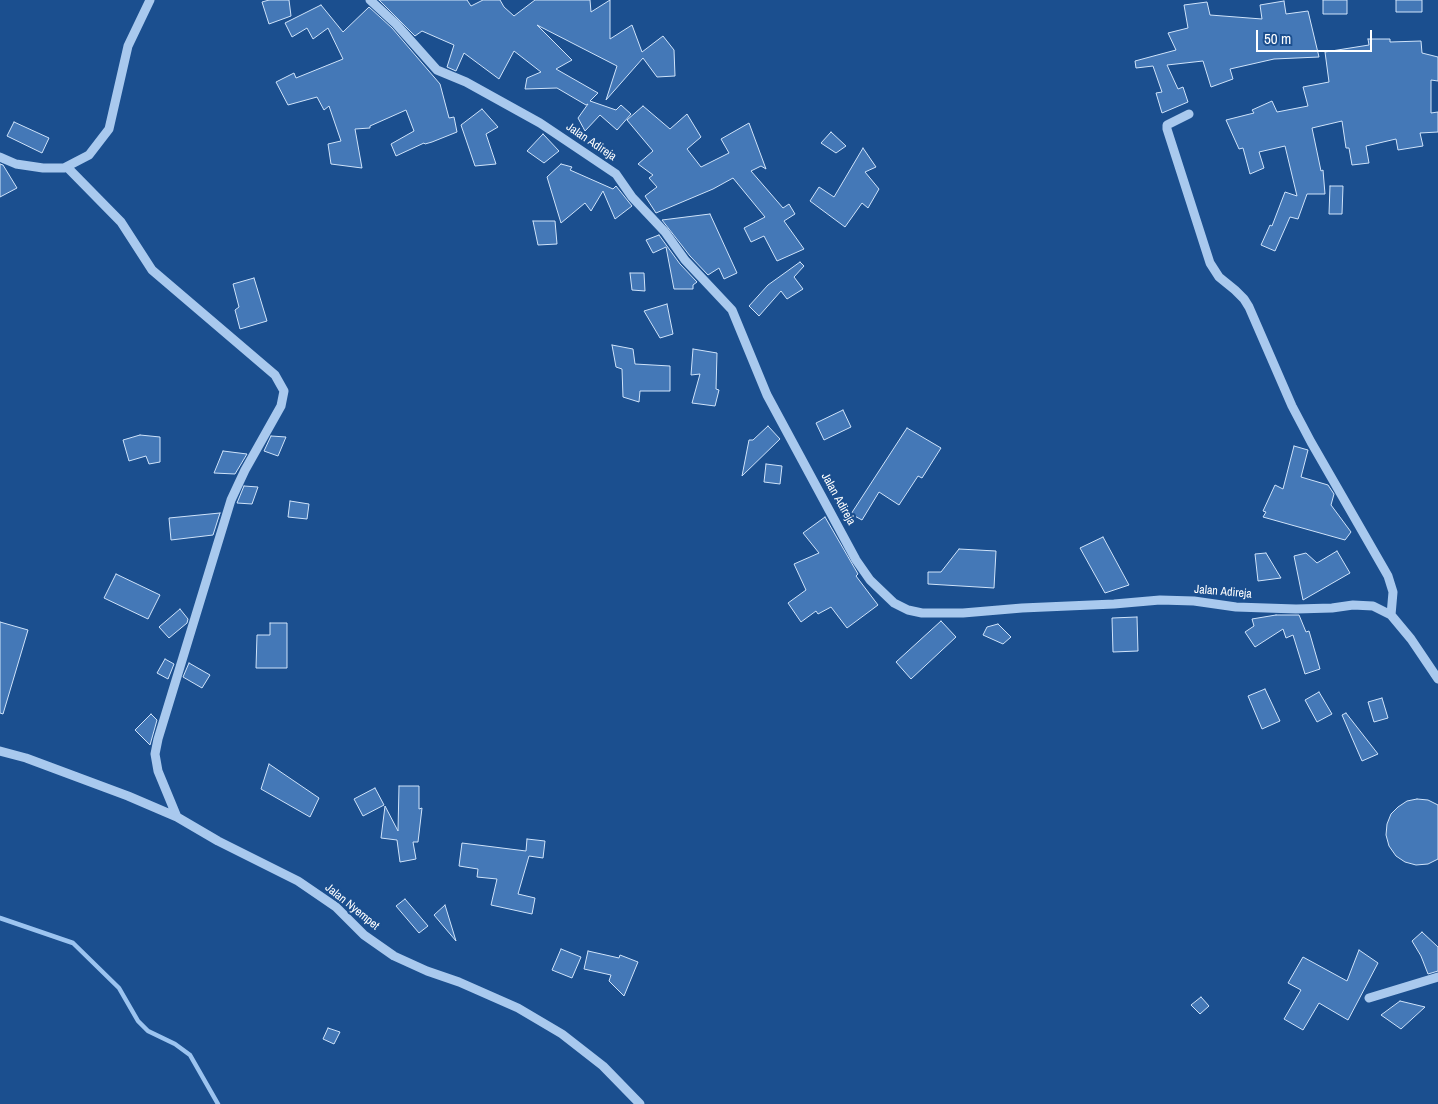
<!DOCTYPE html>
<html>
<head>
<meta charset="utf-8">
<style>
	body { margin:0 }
	#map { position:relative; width:1438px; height:1104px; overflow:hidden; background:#1b4f8f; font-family:"Archivo Narrow",sans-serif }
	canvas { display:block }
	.scale { position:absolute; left:1256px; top:30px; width:116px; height:22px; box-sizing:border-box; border:2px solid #fff; border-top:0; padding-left:6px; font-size:15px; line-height:18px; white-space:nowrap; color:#fff; -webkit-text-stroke:4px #1b4f8f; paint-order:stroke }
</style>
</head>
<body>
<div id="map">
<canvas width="1438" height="1104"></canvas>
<div class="scale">50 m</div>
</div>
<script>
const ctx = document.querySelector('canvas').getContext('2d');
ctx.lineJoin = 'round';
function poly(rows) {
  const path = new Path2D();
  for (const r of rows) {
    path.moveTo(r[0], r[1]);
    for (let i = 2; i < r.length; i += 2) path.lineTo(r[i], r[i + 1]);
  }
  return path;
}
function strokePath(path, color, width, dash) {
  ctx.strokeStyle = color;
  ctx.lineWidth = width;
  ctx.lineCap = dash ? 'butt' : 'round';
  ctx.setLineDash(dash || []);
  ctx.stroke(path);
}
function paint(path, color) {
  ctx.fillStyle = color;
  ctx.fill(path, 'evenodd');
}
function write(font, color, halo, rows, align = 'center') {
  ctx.font = font + ' "Archivo Narrow",sans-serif';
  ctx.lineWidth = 4.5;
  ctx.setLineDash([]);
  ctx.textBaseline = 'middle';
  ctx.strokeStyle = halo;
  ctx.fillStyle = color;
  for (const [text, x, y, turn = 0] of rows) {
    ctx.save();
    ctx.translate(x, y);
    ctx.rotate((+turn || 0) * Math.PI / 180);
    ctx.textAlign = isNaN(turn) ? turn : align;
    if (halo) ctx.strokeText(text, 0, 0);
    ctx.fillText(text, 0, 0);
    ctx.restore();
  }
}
strokePath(poly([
	[0,918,73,943,119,988,138,1021,148,1031,175,1044,190,1055,218,1104]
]), '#9cc4f0', 4.5);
const building = poly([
	[269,0,289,0,291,16,269,24,262,2,269,0],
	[379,0,467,0,471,6,483,0,500,0,504,7,514,16,535,0,590,0,591,12,610,0,610,39,632,25,642,52,663,36,674,50,675,76,657,77,643,58,606,100,617,66,537,25,572,60,556,69,598,93,590,101,616,110,621,105,631,114,617,130,600,115,585,131,578,118,588,104,586,105,557,88,525,89,527,78,541,72,514,51,499,79,464,53,456,71,447,67,454,45,422,31,415,36,379,0],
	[1323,0,1347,0,1347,14,1323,14,1323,0],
	[1396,0,1422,0,1422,12,1396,12,1396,0],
	[1284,1,1286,14,1308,11,1319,57,1274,59,1230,69,1233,79,1211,87,1203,61,1167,65,1178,89,1183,87,1188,102,1162,113,1156,93,1162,92,1153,66,1136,68,1135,61,1176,50,1168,33,1188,28,1184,5,1207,2,1210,15,1262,19,1260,5,1284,1],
	[321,5,343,32,369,7,392,28,440,84,449,118,454,117,457,132,432,142,425,144,424,143,396,156,391,144,414,131,406,110,370,126,370,128,355,129,362,168,331,164,328,144,341,141,329,106,324,110,317,97,288,105,276,82,294,73,296,78,343,59,328,28,313,39,307,28,292,37,285,23,321,5],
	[1368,39,1390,39,1390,42,1421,41,1422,53,1438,57,1438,81,1431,80,1431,113,1438,112,1438,132,1420,133,1423,146,1398,150,1396,139,1366,146,1369,163,1352,165,1349,148,1346,148,1342,121,1312,128,1321,171,1323,170,1325,194,1307,194,1298,219,1290,217,1275,251,1261,245,1270,225,1272,226,1285,192,1297,196,1285,146,1259,152,1264,168,1250,174,1243,148,1239,149,1226,120,1254,113,1252,110,1272,101,1277,112,1308,106,1303,87,1329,82,1325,52,1369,45,1368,39],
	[643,106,670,129,687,114,701,137,687,149,701,167,729,153,721,139,749,123,766,169,761,166,751,171,783,208,789,204,795,214,784,221,804,249,777,261,764,236,751,242,744,228,765,217,733,178,713,189,656,213,645,196,657,187,649,178,653,175,638,164,653,151,627,120,643,106],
	[482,109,498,127,486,134,496,164,475,166,461,125,482,109],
	[14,122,49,138,42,153,7,136,14,122],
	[831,132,846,146,836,153,821,143,831,132],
	[543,134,559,151,544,163,527,151,543,134],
	[863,148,876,167,865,172,879,189,868,208,862,203,845,227,810,201,819,187,834,197,863,148],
	[0,164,3,165,17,188,0,197,0,164],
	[561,164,572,167,570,170,613,189,616,186,632,206,615,219,603,191,591,211,585,203,561,223,547,177,561,164],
	[1330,186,1343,186,1342,214,1329,214,1330,186],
	[710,214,737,273,724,279,719,268,708,275,690,256,662,220,710,214],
	[533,221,555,221,557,244,538,245,533,221],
	[659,235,680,264,697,282,693,285,693,289,674,289,666,247,653,253,646,240,659,235],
	[800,262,804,266,794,277,803,289,787,299,781,291,759,316,749,306,768,285,800,262],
	[630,273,644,273,645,291,632,290,630,273],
	[254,278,267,321,240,329,235,310,239,307,233,284,254,278],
	[667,304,673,334,660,338,644,311,667,304],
	[612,345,633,349,635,364,670,366,670,391,640,391,639,402,623,397,622,369,616,367,612,345],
	[693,349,717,353,716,389,719,390,715,406,692,403,700,374,691,375,693,349],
	[843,410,851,427,824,440,816,423,843,410],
	[768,426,780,439,742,476,749,440,753,440,768,426],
	[907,428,941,448,922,478,918,476,899,505,879,492,862,520,851,514,907,428],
	[140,435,160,437,160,462,149,464,146,456,129,461,123,440,140,435],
	[271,436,286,437,278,456,264,451,271,436],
	[1294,446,1308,450,1301,477,1328,485,1334,494,1331,505,1351,532,1345,540,1263,517,1266,512,1263,511,1275,485,1283,489,1294,446],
	[223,451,247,454,235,474,214,473,223,451],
	[766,464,782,466,780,484,764,482,766,464],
	[244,486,258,487,252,504,237,503,244,486],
	[290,501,309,504,307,519,288,517,290,501],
	[220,513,213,535,171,540,169,518,220,513],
	[825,517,858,574,856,576,878,605,847,628,831,607,818,614,816,611,801,622,788,603,806,590,794,564,819,553,803,533,825,517],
	[1103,537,1129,585,1105,593,1080,548,1103,537],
	[959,549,996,551,994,588,928,584,928,572,941,572,959,549],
	[1337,551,1350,573,1303,600,1294,556,1306,553,1317,563,1337,551],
	[1266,553,1281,578,1258,581,1255,554,1266,553],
	[116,574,160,595,148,619,104,598,116,574],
	[180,609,188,619,187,623,169,638,159,627,180,609],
	[1276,615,1299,615,1306,632,1309,631,1320,669,1305,674,1293,635,1286,638,1283,629,1255,647,1245,632,1254,626,1252,619,1276,615],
	[1137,617,1138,651,1113,652,1112,618,1137,617],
	[941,621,956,637,911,679,896,662,941,621],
	[0,622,28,630,3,714,0,713,0,622],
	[270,623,287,623,287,668,256,668,257,635,270,635,270,623],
	[998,624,1011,637,1003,644,983,635,987,627,998,624],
	[165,659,174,664,168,679,157,673,165,659],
	[189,663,210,675,202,688,183,677,189,663],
	[1265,689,1280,721,1262,729,1248,696,1265,689],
	[1319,692,1332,714,1317,722,1305,700,1319,692],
	[1382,698,1388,718,1374,722,1368,702,1382,698],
	[1346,713,1378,754,1362,761,1342,715,1346,713],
	[151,714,157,720,150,745,135,730,151,714],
	[269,764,319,798,310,817,261,789,269,764],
	[399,786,419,786,419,809,422,808,418,842,413,842,416,859,400,862,397,840,381,838,385,806,398,831,399,786],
	[375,788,384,805,363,816,354,799,375,788],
	[1417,799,1428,800,1438,805,1438,859,1428,864,1416,865,1405,862,1396,856,1389,846,1386,835,1387,824,1391,814,1398,807,1407,801,1417,799],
	[527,839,545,841,543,858,529,856,518,894,535,898,532,914,491,905,497,879,477,877,478,869,459,866,462,843,526,851,527,839],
	[405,899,428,926,419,933,396,906,405,899],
	[445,905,456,941,434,915,445,905],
	[1422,932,1438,947,1438,971,1428,974,1421,956,1412,941,1422,932],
	[561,949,581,957,572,978,552,970,561,949],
	[1359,950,1378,963,1348,1020,1319,1003,1303,1030,1284,1019,1301,990,1288,983,1303,957,1347,981,1359,950],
	[588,951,619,958,620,955,638,962,624,996,609,981,611,975,584,969,588,951],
	[1201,997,1209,1006,1200,1014,1191,1005,1201,997],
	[1400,1001,1425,1007,1401,1029,1381,1015,1400,1001],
	[328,1028,340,1032,334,1044,323,1039,328,1028]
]);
paint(building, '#4478b7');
strokePath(building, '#cfe3fa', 1);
strokePath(poly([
	[370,0,396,24,437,70,466,82,540,123,616,174,632,197,665,232,685,260,732,310,767,395,856,560,870,580,894,603,908,610,922,613,963,613,1022,608,1114,604,1160,600,1194,601,1236,607,1296,609,1332,608,1353,605,1373,606,1391,615,1411,639,1438,679],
	[1189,114,1167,125,1167,129,1210,263,1219,277,1235,290,1244,299,1249,307,1292,406,1311,442,1388,576,1393,592,1391,615],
	[0,157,16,164,43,168,64,168,89,155,109,129,128,46,150,0],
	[67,167,121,222,152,270,275,375,284,391,281,406,245,470,231,500,158,739,155,754,158,771,177,817],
	[0,751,26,758,128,796,177,817,218,841,298,881,336,907,364,935,394,956,427,971,459,982,518,1008,562,1034,603,1066,640,1104],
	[1369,998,1438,977]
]), '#a9c9ee', 9);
write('12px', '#fff', '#1b4f8f', [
	["Jalan Adireja",591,142,34],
	["Jalan Adireja",838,499,61],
	["Jalan Adireja",1223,592,5],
	["Jalan Nyempet",352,907,39]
]);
</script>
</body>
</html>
